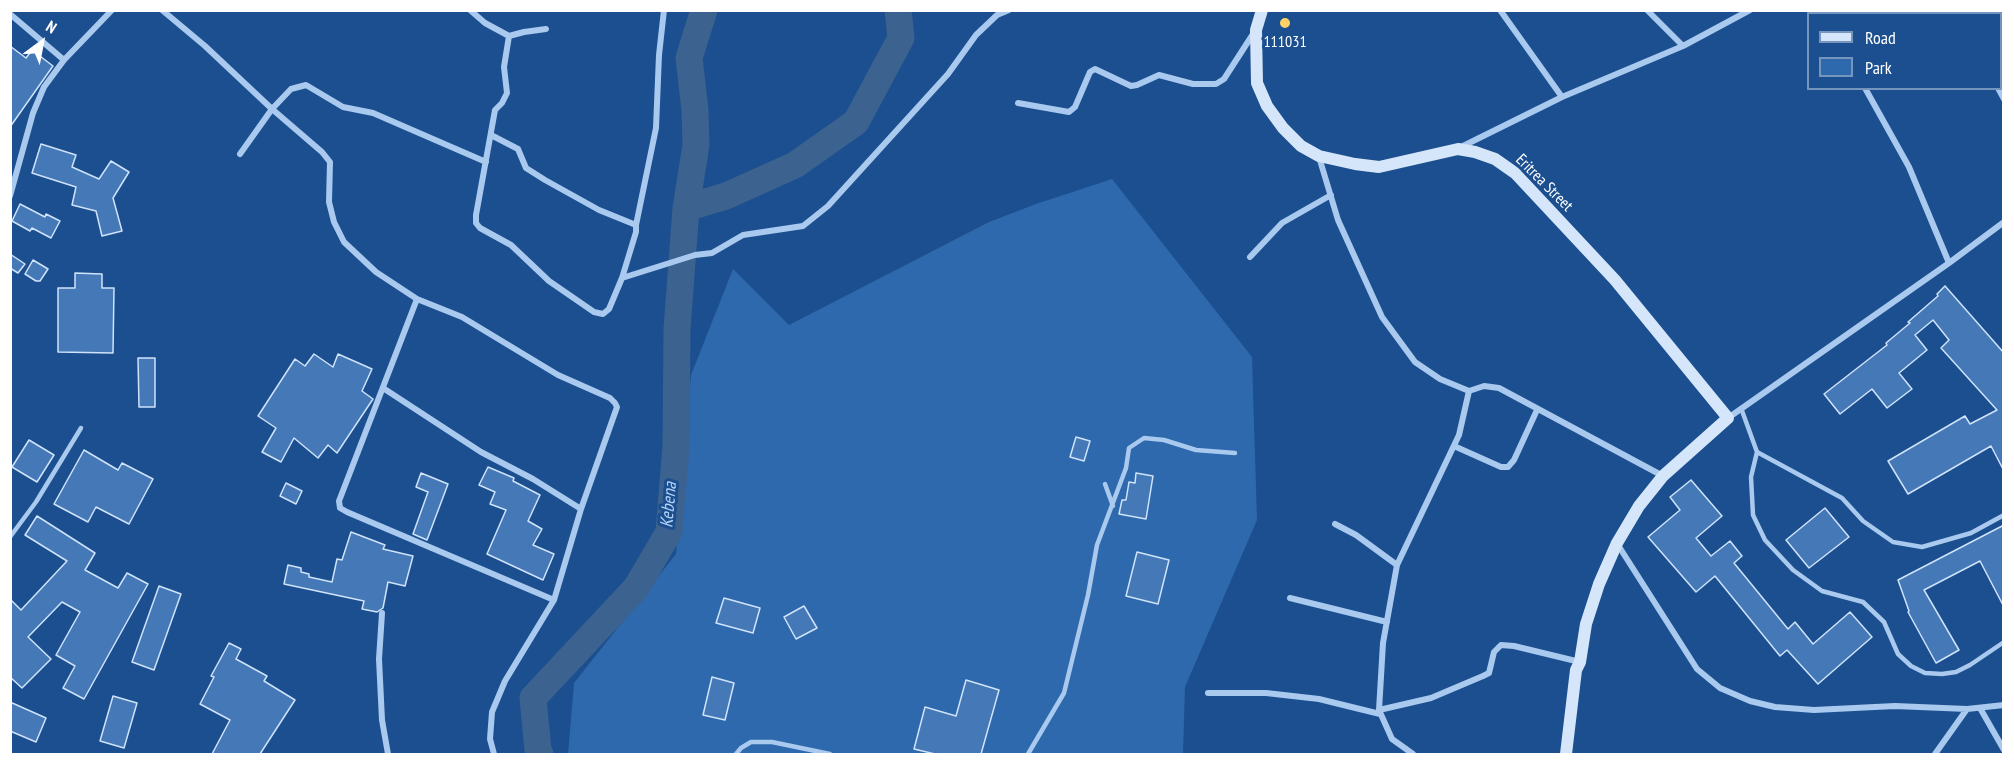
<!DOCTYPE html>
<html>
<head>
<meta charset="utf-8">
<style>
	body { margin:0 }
	#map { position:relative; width:2014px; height:765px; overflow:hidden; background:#1b4f8f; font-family:"PT Sans Narrow",sans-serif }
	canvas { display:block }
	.frame { position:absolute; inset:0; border:12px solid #fff; pointer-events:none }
	.legend { position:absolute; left:1807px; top:12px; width:195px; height:78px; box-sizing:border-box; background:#1b4f8f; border:2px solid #7695bc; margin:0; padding:8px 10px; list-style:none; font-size:18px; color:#fff }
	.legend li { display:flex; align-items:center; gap:12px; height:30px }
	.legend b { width:30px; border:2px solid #7695bc }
	.north { position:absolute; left:12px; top:12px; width:60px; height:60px; -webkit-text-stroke:4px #1b4f8f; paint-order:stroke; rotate:32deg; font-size:16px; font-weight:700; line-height:24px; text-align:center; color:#fff }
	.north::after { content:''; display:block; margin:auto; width:21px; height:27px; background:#fff; clip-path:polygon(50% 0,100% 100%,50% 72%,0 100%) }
</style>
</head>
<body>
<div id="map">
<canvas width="2014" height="765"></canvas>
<div class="frame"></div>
<ul class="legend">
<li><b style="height:8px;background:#d6e6fa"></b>Road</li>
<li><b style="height:16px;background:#2e69ad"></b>Park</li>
</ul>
<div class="north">N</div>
</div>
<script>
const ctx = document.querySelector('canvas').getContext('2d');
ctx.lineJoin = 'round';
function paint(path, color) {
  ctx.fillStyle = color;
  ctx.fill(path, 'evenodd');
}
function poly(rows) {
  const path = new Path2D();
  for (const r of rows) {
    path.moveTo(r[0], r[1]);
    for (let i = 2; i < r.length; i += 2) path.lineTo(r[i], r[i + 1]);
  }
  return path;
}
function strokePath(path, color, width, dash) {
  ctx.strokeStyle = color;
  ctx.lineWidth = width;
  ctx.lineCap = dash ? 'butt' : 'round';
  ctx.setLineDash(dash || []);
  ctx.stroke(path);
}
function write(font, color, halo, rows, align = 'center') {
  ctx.font = font + ' "PT Sans Narrow",sans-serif';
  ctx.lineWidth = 6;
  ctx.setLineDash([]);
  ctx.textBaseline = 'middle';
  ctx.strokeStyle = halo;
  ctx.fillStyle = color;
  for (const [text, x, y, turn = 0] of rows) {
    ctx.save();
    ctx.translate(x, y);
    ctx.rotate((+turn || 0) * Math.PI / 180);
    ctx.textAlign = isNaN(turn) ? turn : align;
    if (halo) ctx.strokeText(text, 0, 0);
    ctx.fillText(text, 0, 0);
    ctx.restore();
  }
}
paint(poly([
	[1112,179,1252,357,1257,520,1185,687,1183,754,568,754,574,683,676,554,691,375,733,269,789,325,989,222,1036,204]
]), '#2e69ad');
strokePath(poly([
	[686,208,726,196,795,165,856,122,901,38,898,10],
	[540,754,538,750,533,698,636,588,669,532,676,446,677,329,686,208,696,145,695,110,689,58,704,10]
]), '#3c6290', 27);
const building = poly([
	[10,46,26,58,32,50,53,66,10,127,10,46],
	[41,144,76,155,72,167,99,179,111,161,129,172,113,198,122,231,102,236,96,211,72,205,76,187,32,173,41,144],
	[20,204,45,217,46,214,60,221,51,238,32,228,30,231,12,221,20,204],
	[10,254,25,264,18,273,10,268,10,254],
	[33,260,48,269,40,281,36,281,25,274,33,260],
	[75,273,102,274,102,288,114,288,113,353,58,352,58,288,75,288,75,273],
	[1945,286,2004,353,2004,471,1991,446,1908,494,1888,461,1965,416,1970,424,1997,410,1941,348,1949,340,1933,320,1915,335,1927,350,1899,373,1912,389,1887,408,1872,389,1840,414,1824,394,1887,345,1886,343,1910,323,1908,322,1938,296,1937,294,1945,286],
	[314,354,333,367,338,354,372,369,362,391,373,399,337,453,328,445,318,458,294,438,281,462,262,452,276,428,258,416,295,359,305,366,314,354],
	[138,358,155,358,155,407,139,407,138,358],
	[1076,437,1090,441,1084,461,1070,457,1076,437],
	[29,440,54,455,37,482,12,467,29,440],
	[84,450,118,470,122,463,153,479,129,524,96,507,88,522,54,504,84,450],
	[488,467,514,478,513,481,540,495,528,521,542,529,533,545,554,554,543,580,487,554,506,510,490,504,495,492,479,485,488,467],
	[421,473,448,484,427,540,413,534,428,492,416,487,421,473],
	[1136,473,1153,476,1146,519,1119,514,1122,500,1126,500,1129,482,1135,483,1136,473],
	[1691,480,1722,516,1696,538,1711,556,1730,541,1742,556,1734,563,1788,629,1795,622,1813,644,1850,612,1872,637,1818,684,1787,650,1780,656,1715,576,1696,592,1648,537,1680,510,1670,497,1691,480],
	[286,483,302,491,296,504,280,496,286,483],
	[1825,508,1849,537,1809,568,1786,540,1825,508],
	[37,516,95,553,85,570,118,588,127,573,148,584,84,699,63,688,75,666,56,655,80,612,62,602,28,637,51,659,22,688,10,677,10,599,21,610,67,561,25,535,37,516],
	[2004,525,2004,607,1980,561,1924,590,1959,650,1936,663,1908,612,1909,611,1898,580,2004,525],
	[351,532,385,545,383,549,413,556,405,586,388,582,383,608,377,612,362,609,364,601,284,584,288,565,301,568,301,572,309,574,309,577,332,582,337,559,342,560,351,532],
	[1137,552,1169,560,1158,604,1126,596,1137,552],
	[159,586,181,594,154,670,132,662,159,586],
	[724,598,760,608,753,633,716,623,724,598],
	[804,606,817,628,796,639,784,617,804,606],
	[229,643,241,649,236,659,267,676,264,681,295,700,260,754,212,754,230,720,200,704,214,677,211,676,229,643],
	[712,677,734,683,725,720,703,715,712,677],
	[966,680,999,690,981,754,935,754,914,749,925,707,956,716,966,680],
	[113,696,137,703,124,748,100,741,113,696],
	[10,702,46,718,36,742,10,731,10,702]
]);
paint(building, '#4478b7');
strokePath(building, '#cfe3fa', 1.5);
strokePath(poly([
	[1741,408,1757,452,1751,477,1753,515,1765,540,1793,570,1822,591,1863,602,1884,622,1898,654,1911,666,1925,673,1942,674,1956,672,1970,665,2004,642],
	[1757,452,1842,498,1863,521,1893,542,1922,547,1971,533,2004,515],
	[1105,484,1113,506],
	[10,537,36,502,81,428],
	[736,754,741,748,751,742,772,742,830,754],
	[1028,754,1064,693,1088,595,1097,545,1126,468,1129,448,1144,438,1164,440,1196,450,1235,453]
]), '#a9c9ee', 4.5);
strokePath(poly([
	[162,10,205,46,272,109,322,152,330,162,329,202,334,222,344,242,376,272,417,299,462,317,558,375,610,398,615,403,617,407,581,509,554,600,505,681,492,712,490,739,494,754],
	[470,10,485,23,509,36,504,67,507,93,502,103,495,110,476,215,476,223,480,228,511,245,549,281,594,312,603,314,609,309,622,278,636,232,636,225,599,210,545,180,526,168,518,149,491,135],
	[1500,10,1562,97],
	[1647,10,1683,46],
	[1817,10,1819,14],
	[1949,10,1950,14],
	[10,14,64,60],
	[509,36,524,32,546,29],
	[1865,88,1909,167,1949,263],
	[1998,88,2004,99],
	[1018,103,1069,112,1075,107,1090,72,1095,69,1131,86,1137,85,1159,75,1193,84,1216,84,1224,79,1253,34],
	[1461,147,1562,97,1683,46,1750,10],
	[240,154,272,109,291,89,306,85,343,107,373,113,486,162],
	[1319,157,1338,220,1382,317,1415,362,1440,379,1469,391,1484,386,1499,388,1663,476],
	[10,196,33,113,44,87,64,60,112,10],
	[636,225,656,128,659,55,664,10],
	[1250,257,1282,223,1331,195],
	[622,278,695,255,712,253,743,235,803,226,828,206,948,74,976,35,997,15,1009,10],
	[417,299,339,501,340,508,347,512,554,600],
	[383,388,481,452,533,479,581,509],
	[1728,418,1949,263,2004,222],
	[1454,446,1501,467,1508,467,1514,460,1537,410],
	[1335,524,1356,535,1397,565],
	[1618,545,1697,669,1720,688,1750,701,1775,707,1814,710,1895,706,1967,709],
	[1290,598,1387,622],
	[382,613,379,659,382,720,388,754],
	[1208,693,1266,693,1319,699,1380,714],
	[1980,708,2004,750],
	[1379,710,1431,698,1483,676,1489,673,1494,652,1501,645,1514,646,1580,662],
	[1413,754,1392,739,1379,710,1383,643,1397,565,1459,435,1469,391],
	[1935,754,1967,709,2004,705]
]), '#a9c9ee', 6);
strokePath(poly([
	[1262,10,1256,30,1257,83,1267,106,1283,128,1301,146,1319,156,1355,164,1379,167,1458,149,1475,152,1495,159,1515,173,1615,280,1728,418,1663,476,1639,506,1617,543,1599,584,1586,624,1580,662,1576,670,1566,754]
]), '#d6e6fa', 12);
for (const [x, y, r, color] of [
	[1285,23,6,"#ffd166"]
]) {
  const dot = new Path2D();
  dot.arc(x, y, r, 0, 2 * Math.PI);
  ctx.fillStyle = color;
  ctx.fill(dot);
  strokePath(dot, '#1b4f8f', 2);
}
write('16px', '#fff', '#1b4f8f', [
	["111031",1285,42]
]);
write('16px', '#fff', '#1b4f8f', [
	["Eritrea Street",1544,183,45]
]);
write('italic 18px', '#b5d3f5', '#1b4f8f', [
	["Kebena",669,505,-85]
]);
</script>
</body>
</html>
